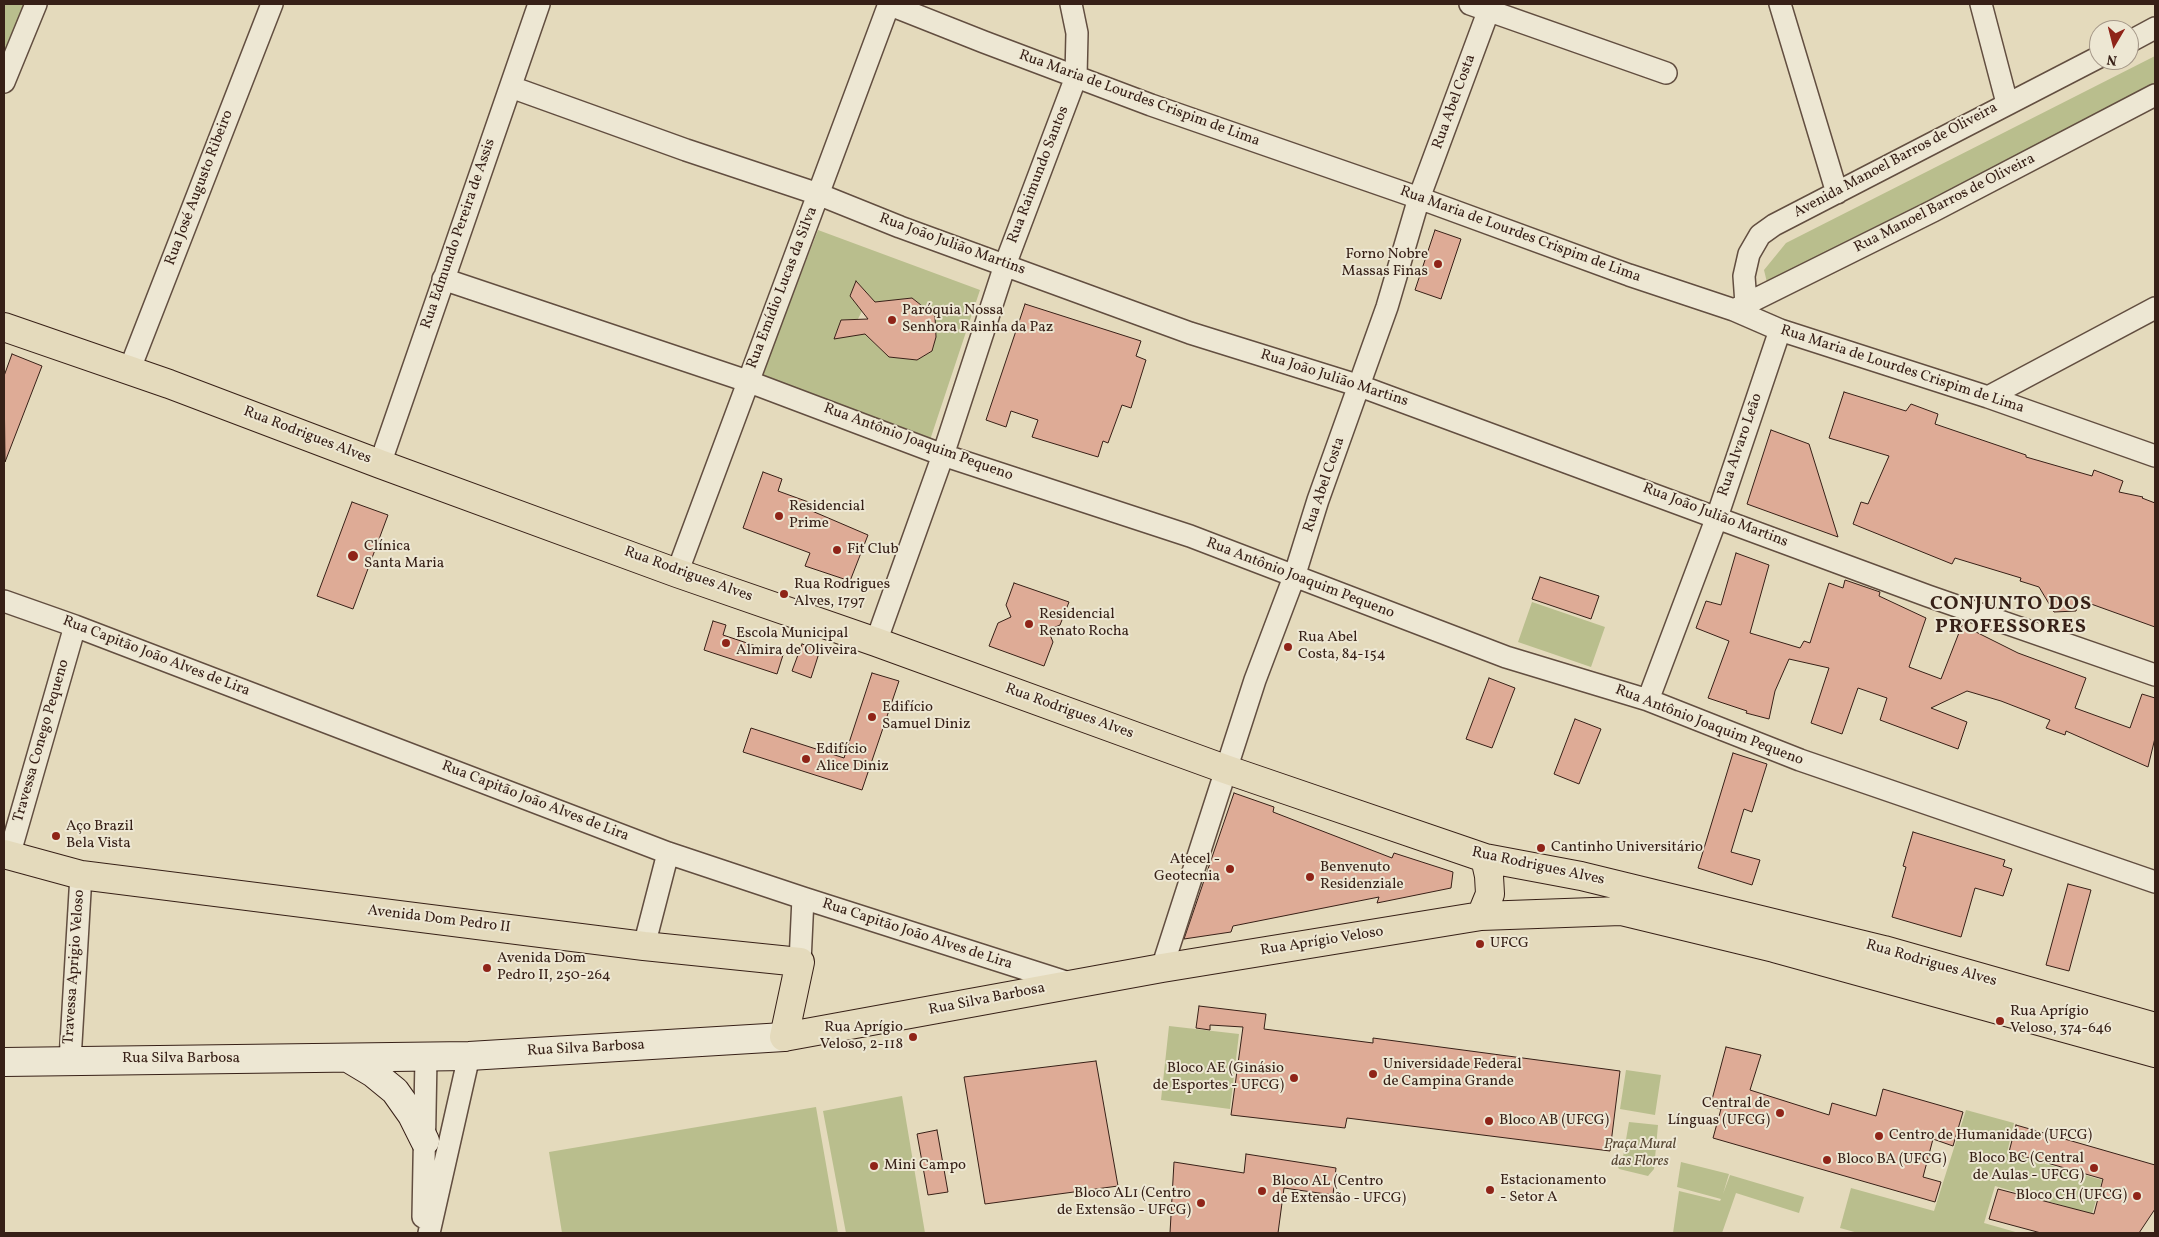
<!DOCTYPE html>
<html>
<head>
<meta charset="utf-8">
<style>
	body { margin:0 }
	#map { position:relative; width:2159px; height:1237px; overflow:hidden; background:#e4dabc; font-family:Vollkorn,serif }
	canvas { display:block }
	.frame { position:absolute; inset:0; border:5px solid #372017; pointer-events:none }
	.north { position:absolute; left:2089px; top:20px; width:50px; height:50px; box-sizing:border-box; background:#ede7d3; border:1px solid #a49788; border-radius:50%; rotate:188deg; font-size:14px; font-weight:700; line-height:20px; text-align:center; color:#372017 }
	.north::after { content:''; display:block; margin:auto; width:18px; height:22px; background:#8f2418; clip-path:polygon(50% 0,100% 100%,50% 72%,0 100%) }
</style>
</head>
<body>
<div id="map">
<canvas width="2159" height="1237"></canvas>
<div class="frame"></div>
<div class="north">N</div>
</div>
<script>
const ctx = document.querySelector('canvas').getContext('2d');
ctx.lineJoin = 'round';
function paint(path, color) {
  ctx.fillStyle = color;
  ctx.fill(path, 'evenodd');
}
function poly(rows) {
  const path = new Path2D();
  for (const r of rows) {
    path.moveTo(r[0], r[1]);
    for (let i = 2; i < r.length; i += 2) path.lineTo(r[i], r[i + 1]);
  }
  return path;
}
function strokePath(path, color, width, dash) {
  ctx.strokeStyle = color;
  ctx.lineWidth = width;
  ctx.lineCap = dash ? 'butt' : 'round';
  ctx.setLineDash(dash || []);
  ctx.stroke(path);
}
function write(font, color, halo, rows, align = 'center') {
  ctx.font = font + ' Vollkorn,serif';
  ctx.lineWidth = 4;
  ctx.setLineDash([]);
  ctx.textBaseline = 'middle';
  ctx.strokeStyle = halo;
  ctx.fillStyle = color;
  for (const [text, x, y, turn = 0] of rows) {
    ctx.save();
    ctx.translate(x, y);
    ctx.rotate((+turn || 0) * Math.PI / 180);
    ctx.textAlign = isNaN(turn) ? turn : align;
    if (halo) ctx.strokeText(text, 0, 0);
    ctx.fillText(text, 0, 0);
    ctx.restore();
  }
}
paint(poly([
	[4,4,30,4,4,65],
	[2155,56,2155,97,1772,303,1764,270,1786,243],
	[818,230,980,290,925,455,755,392],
	[856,281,875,302,912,298,935,316,936,337,932,351,917,360,889,357,865,334,834,338,841,320,858,319,862,311,850,296],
	[1532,602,1605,627,1591,667,1518,642],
	[1169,1026,1239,1034,1230,1109,1161,1100],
	[1626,1070,1661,1075,1655,1115,1620,1109],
	[902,1096,925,1233,846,1233,823,1111],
	[816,1107,838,1233,562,1233,549,1152],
	[1966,1110,2014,1123,2007,1153,2102,1180,2092,1214,1995,1186,1984,1223,2019,1233,1858,1233,1840,1228,1851,1188,1934,1211],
	[1629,1122,1658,1125,1654,1169,1648,1176,1619,1169,1618,1167,1622,1163],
	[1681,1162,1729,1174,1723,1194,1730,1175,1804,1197,1799,1213,1736,1193,1722,1233,1673,1233,1679,1191,1720,1201,1721,1199,1677,1187]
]), '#b9be8d');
const building = poly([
	[1435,230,1461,239,1441,299,1415,290,1435,230],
	[856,281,875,302,912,298,935,316,936,337,932,351,917,360,889,357,865,334,834,339,841,320,868,319,850,296,856,281],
	[1025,304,1141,341,1136,356,1146,360,1131,408,1122,405,1108,443,1103,441,1098,457,1032,437,1038,420,1011,411,1006,427,986,420,1025,304],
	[12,354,42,366,5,462,4,376,12,354],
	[1844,392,1906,411,1911,404,1938,414,1935,424,2026,455,2026,457,2092,476,2094,470,2123,481,2119,492,2143,497,2142,498,2155,503,2155,627,2080,600,2076,611,2054,612,2039,587,2020,581,2021,578,1955,558,1952,564,1853,524,1861,502,1868,504,1889,456,1829,438,1844,392],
	[1771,430,1809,444,1838,537,1747,504,1771,430],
	[763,472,782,479,778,491,814,504,812,511,868,535,850,581,805,566,810,553,743,528,763,472],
	[352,502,388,515,353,609,317,596,352,502],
	[1736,553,1769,565,1750,633,1800,648,1804,641,1810,643,1829,583,1843,588,1845,580,1880,592,1879,596,1926,618,1909,667,1941,679,1962,625,2018,653,2086,678,2075,708,2130,728,2142,694,2155,698,2155,738,2148,767,2066,731,2065,735,2046,728,2050,720,2001,701,1967,691,1931,708,1967,722,1958,749,1880,720,1887,698,1858,688,1842,734,1811,723,1829,668,1789,659,1775,691,1769,719,1746,713,1747,711,1708,698,1729,641,1696,628,1706,601,1721,605,1736,553],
	[1540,577,1599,596,1591,619,1532,599,1540,577],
	[1014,583,1069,602,1060,625,1048,630,1053,642,1044,666,989,646,998,623,1011,617,1006,605,1014,583],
	[713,621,726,625,723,635,783,655,777,674,704,650,713,621],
	[802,644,820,650,811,678,792,671,802,644],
	[872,673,899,681,862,790,743,752,751,728,844,758,872,673],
	[1489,678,1515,688,1492,748,1466,739,1489,678],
	[1575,719,1601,729,1579,784,1554,774,1575,719],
	[1733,753,1767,764,1752,812,1744,809,1731,852,1760,860,1752,885,1698,868,1733,753],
	[1234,793,1274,807,1273,812,1392,858,1394,853,1453,872,1451,888,1377,903,1379,897,1233,926,1231,932,1184,939,1234,793],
	[1913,832,2005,860,2003,866,2012,869,2003,896,1975,888,1961,937,1892,917,1906,867,1903,866,1913,832],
	[2068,884,2091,890,2069,971,2046,965,2068,884],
	[1199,1006,1266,1014,1264,1029,1373,1043,1373,1038,1620,1071,1610,1151,1347,1118,1345,1128,1231,1115,1243,1027,1210,1025,1210,1030,1196,1028,1199,1006],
	[1726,1047,1761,1055,1750,1090,1829,1115,1832,1103,1876,1116,1883,1089,1963,1112,1953,1146,1933,1139,1923,1177,1941,1182,1935,1202,1713,1138,1721,1109,1710,1107,1726,1047],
	[1096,1061,1118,1186,985,1204,964,1077,1096,1061],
	[2016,1125,2155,1165,2155,1209,2139,1233,2041,1233,1989,1219,1998,1189,2094,1214,2103,1179,2009,1152,2016,1125],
	[937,1130,948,1192,928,1195,917,1134,937,1130],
	[1246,1154,1336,1168,1333,1195,1284,1188,1278,1233,1170,1233,1174,1162,1244,1173,1246,1154]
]);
paint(building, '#deab96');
strokePath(building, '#372017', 1);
const street = poly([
	[888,4,984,42,1151,105,1419,198,1629,275,1734,310,1780,330,1988,397,2155,456],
	[1470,4,1666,73],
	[1780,4,1837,193],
	[1981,4,2007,103],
	[2129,42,2155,28],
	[4,82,36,4],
	[511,87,686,150,818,194,900,227,1190,333,1360,386,1928,596,2155,675],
	[443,279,747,381,943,455,1190,536,1506,657,1648,700,1800,760,2155,882],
	[1746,304,1744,276,1749,254,1760,235,1774,225,2099,57],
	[1734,310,1933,211,2155,95],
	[129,371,272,4],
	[1988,397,2155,308],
	[380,464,539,4],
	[677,573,889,4],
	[4,601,75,626,668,853,803,898,1072,984],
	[876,642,943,455,1005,265,1076,77,1077,33,1071,4],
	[1648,700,1717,517,1780,330],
	[9,856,75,626],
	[644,946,668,853],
	[800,962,803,898],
	[1162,968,1255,680,1294,577,1318,500,1387,307,1419,198,1491,4],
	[70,1060,81,875],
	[423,1217,426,1058],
	[429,1233,469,1056]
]);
const secondary = poly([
	[348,1058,373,1073,395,1091,412,1115,425,1141],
	[4,1062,469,1056,784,1037]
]);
const primary = poly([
	[4,327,169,384,380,464,677,573,876,642,1225,769,1485,858,1581,876,1884,950,2155,1027],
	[4,854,81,875,644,946,800,962,784,1037,1162,968,1481,916,1621,911,1774,948,2155,1053],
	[1481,916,1490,894,1489,876,1485,858]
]);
strokePath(street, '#624e40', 24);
strokePath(secondary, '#372017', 30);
strokePath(primary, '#372017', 30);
strokePath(street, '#ede7d3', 21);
strokePath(secondary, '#ede7d3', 28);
strokePath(primary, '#e4dabc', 28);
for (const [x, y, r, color] of [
	[1438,264,5,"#8f2418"],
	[892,320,5,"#8f2418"],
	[779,516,5,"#8f2418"],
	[837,550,5,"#8f2418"],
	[353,556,6,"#8f2418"],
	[784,594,5,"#8f2418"],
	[1029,624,5,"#8f2418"],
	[726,643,5,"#8f2418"],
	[1288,647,5,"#8f2418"],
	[872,717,5,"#8f2418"],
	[806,759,5,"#8f2418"],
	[56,836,5,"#8f2418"],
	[1541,848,5,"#8f2418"],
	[1230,869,5,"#8f2418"],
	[1310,877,5,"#8f2418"],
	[1480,944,5,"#8f2418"],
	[487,968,5,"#8f2418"],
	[2000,1021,5,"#8f2418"],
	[913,1037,5,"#8f2418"],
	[1373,1074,5,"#8f2418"],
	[1294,1078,5,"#8f2418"],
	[1780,1113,5,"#8f2418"],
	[1489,1121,5,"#8f2418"],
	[1879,1136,5,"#8f2418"],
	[1827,1160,5,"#8f2418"],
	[874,1166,5,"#8f2418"],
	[2094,1168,5,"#8f2418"],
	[1490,1190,5,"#8f2418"],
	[1262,1191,5,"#8f2418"],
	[2137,1196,5,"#8f2418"],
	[1201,1203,5,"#8f2418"]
]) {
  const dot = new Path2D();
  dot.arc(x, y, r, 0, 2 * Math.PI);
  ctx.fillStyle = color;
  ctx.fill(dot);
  strokePath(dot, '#ede7d3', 2);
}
write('15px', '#372017', '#ede7d3', [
	["Rua Maria de Lourdes Crispim de Lima",1139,99,20],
	["Rua Abel Costa",1455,102,-70],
	["Avenida Manoel Barros de Oliveira",1896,161,-28],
	["Rua Raimundo Santos",1039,175,-69],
	["Rua José Augusto Ribeiro",200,188,-69],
	["Rua Manoel Barros de Oliveira",1945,204,-27],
	["Rua Edmundo Pereira de Assis",459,234,-71],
	["Rua Maria de Lourdes Crispim de Lima",1520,235,20],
	["Rua João Julião Martins",952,245,20],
	["Rua Emídio Lucas da Silva",783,288,-69],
	["Rua Maria de Lourdes Crispim de Lima",1902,370,18],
	["Rua João Julião Martins",1334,379,18],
	["Rua Rodrigues Alves",307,436,21],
	["Rua Antônio Joaquim Pequeno",918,443,20],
	["Rua Alvaro Leão",1741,445,-71],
	["Rua Abel Costa",1325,485,-71],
	["Rua João Julião Martins",1715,516,21],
	["Rua Rodrigues Alves",688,575,20],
	["Rua Antônio Joaquim Pequeno",1300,579,21],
	["Rua Capitão João Alves de Lira",156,657,21],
	["Rua Rodrigues Alves",1069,712,20],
	["Rua Antônio Joaquim Pequeno",1709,726,21],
	["Travessa Conego Pequeno",42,741,-74],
	["Rua Capitão João Alves de Lira",535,802,21],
	["Rua Rodrigues Alves",1538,867,12],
	["Avenida Dom Pedro II",439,920,7],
	["Rua Capitão João Alves de Lira",917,935,18],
	["Rua Aprígio Veloso",1322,942,-9],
	["Rua Rodrigues Alves",1931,964,16],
	["Travessa Aprigio Veloso",75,967,-86],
	["Rua Silva Barbosa",987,1000,-11],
	["Rua Silva Barbosa",586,1049,-3],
	["Rua Silva Barbosa",181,1059]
]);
write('15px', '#372017', '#ede7d3', [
	["Forno Nobre",1428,255,"right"],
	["Massas Finas",1428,272,"right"],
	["Paróquia Nossa",902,311],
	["Senhora Rainha da Paz",902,328],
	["Residencial",789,507],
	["Prime",789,524],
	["Clínica",364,547],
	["Santa Maria",364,564],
	["Fit Club",847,550],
	["Rua Rodrigues",794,585],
	["Alves, 1797",794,602],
	["Residencial",1039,615],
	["Renato Rocha",1039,632],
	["Escola Municipal",736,634],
	["Almira de Oliveira",736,651],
	["Rua Abel",1298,638],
	["Costa, 84-154",1298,655],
	["Edifício",882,708],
	["Samuel Diniz",882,725],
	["Edifício",816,750],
	["Alice Diniz",816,767],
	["Aço Brazil",66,827],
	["Bela Vista",66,844],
	["Cantinho Universitário",1551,848],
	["Atecel -",1220,860,"right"],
	["Geotecnia",1220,877,"right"],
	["Benvenuto",1320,868],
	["Residenziale",1320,885],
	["UFCG",1490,944],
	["Avenida Dom",497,959],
	["Pedro II, 250-264",497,976],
	["Rua Aprígio",2010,1012],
	["Veloso, 374-646",2010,1029],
	["Rua Aprígio",903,1028,"right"],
	["Veloso, 2-118",903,1045,"right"],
	["Universidade Federal",1383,1065],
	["de Campina Grande",1383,1082],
	["Bloco AE (Ginásio",1284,1069,"right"],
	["de Esportes - UFCG)",1284,1086,"right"],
	["Central de",1770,1104,"right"],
	["Línguas (UFCG)",1770,1121,"right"],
	["Bloco AB (UFCG)",1499,1121],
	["Centro de Humanidade (UFCG)",1889,1136],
	["Bloco BC (Central",2084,1159,"right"],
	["de Aulas - UFCG)",2084,1176,"right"],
	["Bloco BA (UFCG)",1837,1160],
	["Mini Campo",884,1166],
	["Estacionamento",1500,1181],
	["- Setor A",1500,1198],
	["Bloco AL (Centro",1272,1182],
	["de Extensão - UFCG)",1272,1199],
	["Bloco AL1 (Centro",1191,1194,"right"],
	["de Extensão - UFCG)",1191,1211,"right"],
	["Bloco CH (UFCG)",2127,1196,"right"]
], 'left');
write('italic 15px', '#584834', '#ede7d3', [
	["Praça Mural",1640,1145],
	["das Flores",1640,1162]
]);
ctx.letterSpacing = '1px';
write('bold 20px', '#372017', '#ede7d3', [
	["CONJUNTO DOS",2011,605],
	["PROFESSORES",2011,628]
]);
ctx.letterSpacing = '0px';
</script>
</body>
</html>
